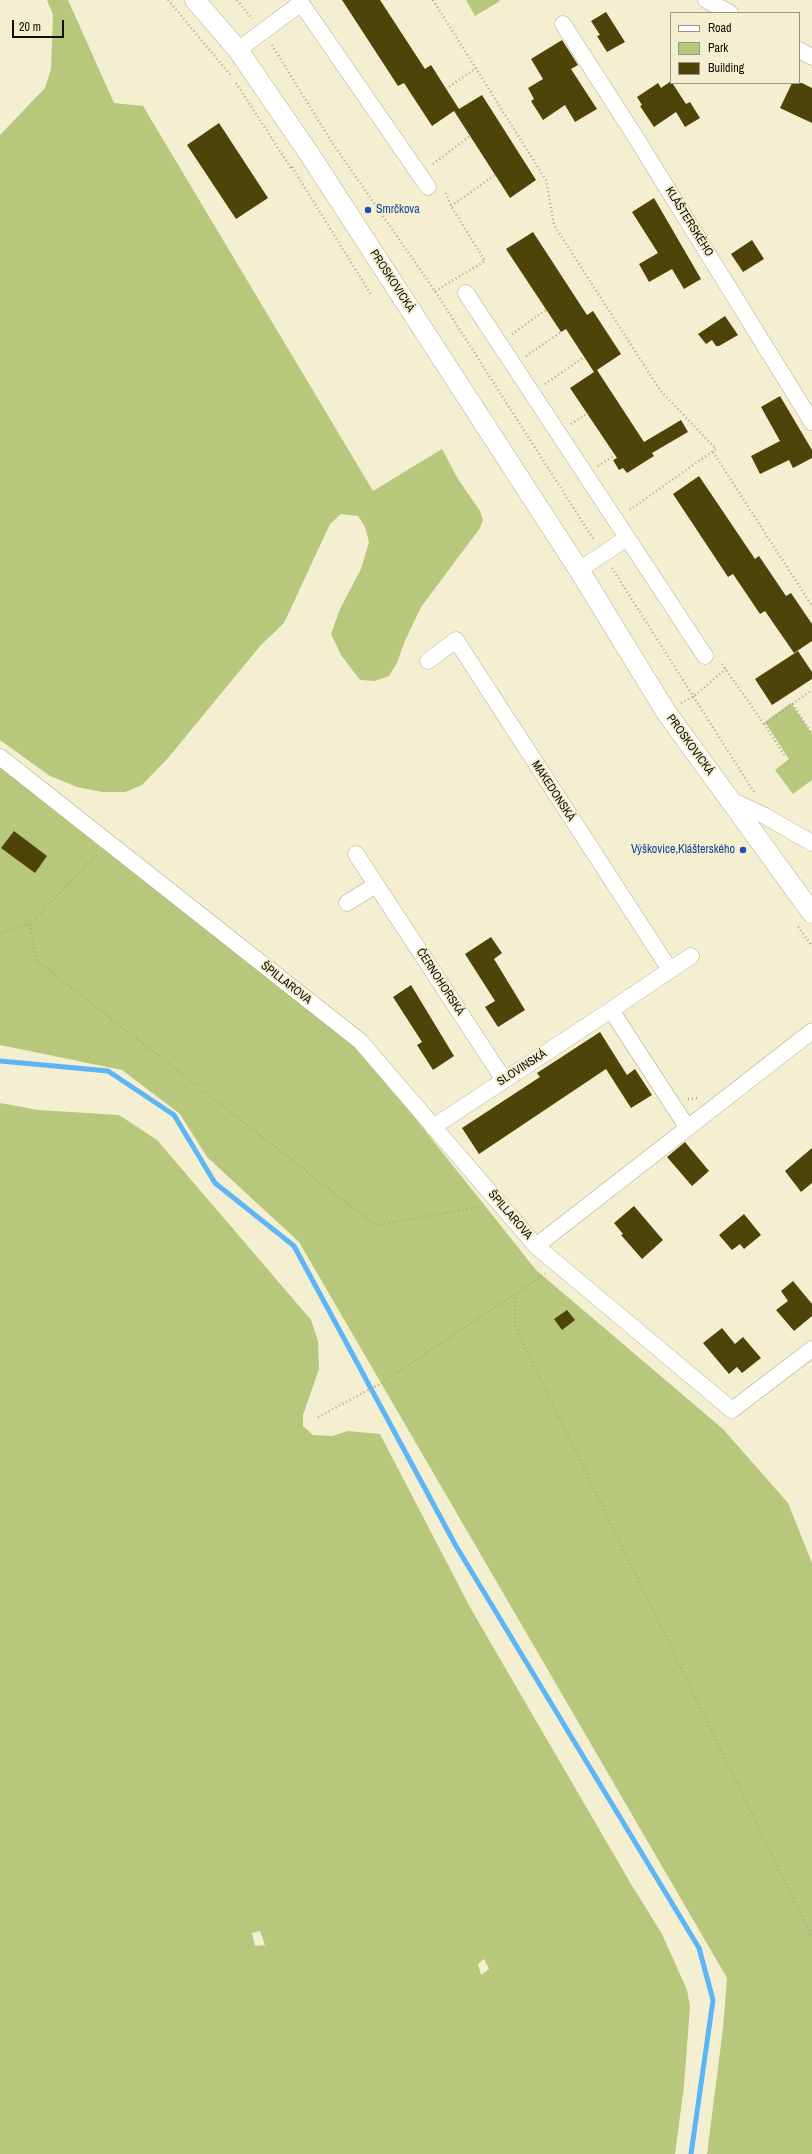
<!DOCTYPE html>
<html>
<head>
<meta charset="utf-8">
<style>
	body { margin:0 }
	#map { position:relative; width:812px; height:2154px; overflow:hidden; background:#f5efd1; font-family:"Archivo Narrow",sans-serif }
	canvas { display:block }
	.legend { position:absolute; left:670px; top:12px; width:130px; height:72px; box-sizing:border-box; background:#f5efd1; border:1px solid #99957f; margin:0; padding:5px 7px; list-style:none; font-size:12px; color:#0f0d04 }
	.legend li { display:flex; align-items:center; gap:8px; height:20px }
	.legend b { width:20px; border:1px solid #99957f }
	.scale { position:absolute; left:12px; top:20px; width:52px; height:18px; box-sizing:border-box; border:2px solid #0f0d04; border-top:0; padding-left:5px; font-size:12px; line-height:14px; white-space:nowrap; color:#0f0d04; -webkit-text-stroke:3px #f5efd1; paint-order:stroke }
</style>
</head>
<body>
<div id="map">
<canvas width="812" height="2154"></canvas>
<ul class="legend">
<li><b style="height:5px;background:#fff"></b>Road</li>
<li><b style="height:11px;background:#b7c77b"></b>Park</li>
<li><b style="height:11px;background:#4e4409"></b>Building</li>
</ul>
<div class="scale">20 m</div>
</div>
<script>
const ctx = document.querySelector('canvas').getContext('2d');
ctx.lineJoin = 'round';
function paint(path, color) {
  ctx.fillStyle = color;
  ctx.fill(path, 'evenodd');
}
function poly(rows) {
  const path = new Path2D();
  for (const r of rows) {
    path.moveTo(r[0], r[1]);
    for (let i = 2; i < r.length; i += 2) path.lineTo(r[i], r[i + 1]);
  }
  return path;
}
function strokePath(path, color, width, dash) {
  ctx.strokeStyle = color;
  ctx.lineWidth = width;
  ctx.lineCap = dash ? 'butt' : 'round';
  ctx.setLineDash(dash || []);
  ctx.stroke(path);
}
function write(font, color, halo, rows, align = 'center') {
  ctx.font = font + ' "Archivo Narrow",sans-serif';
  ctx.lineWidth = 4;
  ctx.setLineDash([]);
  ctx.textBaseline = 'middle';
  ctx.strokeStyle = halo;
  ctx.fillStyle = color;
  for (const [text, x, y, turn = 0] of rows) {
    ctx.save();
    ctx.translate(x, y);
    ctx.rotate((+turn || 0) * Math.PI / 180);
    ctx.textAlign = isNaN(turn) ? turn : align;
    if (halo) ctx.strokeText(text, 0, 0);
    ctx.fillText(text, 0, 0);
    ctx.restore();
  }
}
paint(poly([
	[47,0,68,0,114,103,143,106,373,491,442,449,458,479,480,511,483,520,480,528,421,607,404,643,397,663,389,676,375,681,360,680,341,655,331,634,340,609,361,569,369,542,365,527,358,516,341,514,330,524,284,623,261,645,168,758,142,785,125,792,102,792,77,787,50,776,0,740,0,135,45,88,51,69,53,15],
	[466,0,499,0,500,1,475,16],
	[791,703,812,734,812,780,793,794,775,770,789,759,765,722],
	[0,767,364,1054,536,1270,723,1429,788,1503,812,1563,812,2154,707,2154,723,2028,727,1978,299,1242,207,1157,180,1114,122,1070,0,1045],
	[0,1103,38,1110,119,1115,157,1140,311,1320,318,1341,319,1369,303,1415,303,1426,313,1435,332,1436,348,1431,380,1434,471,1609,631,1884,662,1934,687,1990,690,2006,684,2086,675,2154,0,2154],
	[260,1931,265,1945,255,1946,252,1933],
	[484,1959,489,1969,481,1975,478,1964]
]), '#b7c77b');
strokePath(poly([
	[0,1061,108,1071,174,1115,215,1183,294,1246,456,1546,699,1948,713,2000,691,2154]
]), '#5eb5f5', 5);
paint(poly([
	[342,0,380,0,425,69,431,65,459,109,482,95,536,180,510,198,454,111,432,126,404,83,398,86],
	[606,12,625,42,607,52,597,36,600,35,591,21],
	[562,40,578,65,571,69,597,109,575,122,565,105,543,120,531,101,534,99,528,88,543,79,531,59],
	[671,81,686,104,690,102,700,118,685,127,676,112,654,127,640,106,642,105,637,97,658,83,661,88],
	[792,83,802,83,812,88,812,123,780,108],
	[219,123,268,198,236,219,187,145],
	[654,198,701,279,684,289,672,269,649,282,639,264,658,253,632,212],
	[533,232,587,315,593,311,621,354,597,370,644,442,681,420,688,432,652,453,654,456,627,473,623,468,619,470,613,460,617,458,570,388,594,372,566,329,561,332,506,249],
	[752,240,764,259,743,272,731,254],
	[725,316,738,335,719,346,716,346,712,340,706,344,698,334],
	[780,396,812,450,812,458,793,468,789,460,760,474,751,456,780,441,761,407],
	[699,476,755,559,759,556,786,596,791,593,812,624,812,641,794,653,765,611,760,614,733,574,728,577,673,494],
	[798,651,812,672,812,679,772,705,755,679],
	[14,831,47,856,35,873,1,848],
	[491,937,502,953,494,959,525,1010,498,1027,485,1007,495,1001,465,954],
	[411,985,454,1056,433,1070,417,1045,422,1042,393,997],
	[600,1032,627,1075,635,1069,652,1095,631,1108,606,1069,479,1154,462,1128,540,1077,537,1073],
	[685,1142,709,1171,692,1186,667,1157],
	[812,1148,812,1183,801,1192,785,1171],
	[634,1206,663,1240,642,1259,621,1235,623,1234,614,1223],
	[744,1214,761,1235,744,1249,740,1244,732,1250,719,1235],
	[793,1281,812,1304,812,1316,794,1331,776,1310,788,1301,781,1291],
	[567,1310,575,1320,562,1330,554,1319],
	[722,1328,735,1344,743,1337,761,1358,742,1373,737,1367,729,1374,703,1343]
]), '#4e4409');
const minor = poly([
	[706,0,730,13],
	[563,24,633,133,812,422],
	[238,50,301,3,428,187],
	[799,50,812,57],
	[466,293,705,656],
	[579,570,627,538],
	[428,661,456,640,670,970],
	[0,757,360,1041,536,1246,732,1410,812,1349],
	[729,799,765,816,812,843],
	[356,854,504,1080],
	[347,903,376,885],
	[433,1127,611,1010],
	[687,1127,611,1010,691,956],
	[536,1246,812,1031]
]);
const tertiary = poly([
	[195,0,238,50,310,155,579,570,666,712,812,913]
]);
strokePath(minor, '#b1ac90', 17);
strokePath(tertiary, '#b1ac90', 21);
strokePath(poly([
	[168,0,232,77],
	[237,0,252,19],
	[433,0,546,180,554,225,660,390,716,449,628,511],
	[272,45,331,141,435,291,594,540],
	[236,83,291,168],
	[446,89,476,68],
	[433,164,470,136],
	[292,167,372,296],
	[451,206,495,175],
	[435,291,485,261,451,206,445,191],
	[512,334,546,310],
	[526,356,561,332],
	[545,384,584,357],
	[571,424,588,413],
	[713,452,812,606],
	[598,466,615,455],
	[612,568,754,792],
	[722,664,764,724,812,690],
	[681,703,694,696,726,669],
	[793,704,812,734],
	[764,724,785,756],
	[30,924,36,960,375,1225,481,1207],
	[798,927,812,946],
	[0,936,3,932,30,924,97,854],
	[688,1099,698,1098],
	[515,1294,515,1327,812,1937],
	[318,1417,380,1384,545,1274]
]), '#ada891', 2.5, [1, 3]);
strokePath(minor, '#fff', 16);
strokePath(tertiary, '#fff', 20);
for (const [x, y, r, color] of [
	[368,210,4,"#1a4fb4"],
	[743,850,4,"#1a4fb4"]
]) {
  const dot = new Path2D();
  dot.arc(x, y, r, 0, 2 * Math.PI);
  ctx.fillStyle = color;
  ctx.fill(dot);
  strokePath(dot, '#f5efd1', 1.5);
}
write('12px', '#164399', '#f5efd1', [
	["Smrčkova",376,210],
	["Výškovice,Klášterského",735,850,"right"]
], 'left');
write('12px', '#0f0d04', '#f5efd1', [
	["KLÁŠTERSKÉHO",689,222,58],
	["PROSKOVICKÁ",392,281,57],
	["PROSKOVICKÁ",690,745,54],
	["MAKEDONSKÁ",553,791,57],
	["ČERNOHORSKÁ",440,982,57],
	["ŠPILLAROVA",286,983,38],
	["SLOVINSKÁ",522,1068,-33],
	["ŠPILLAROVA",510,1215,49]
]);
</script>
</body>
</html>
